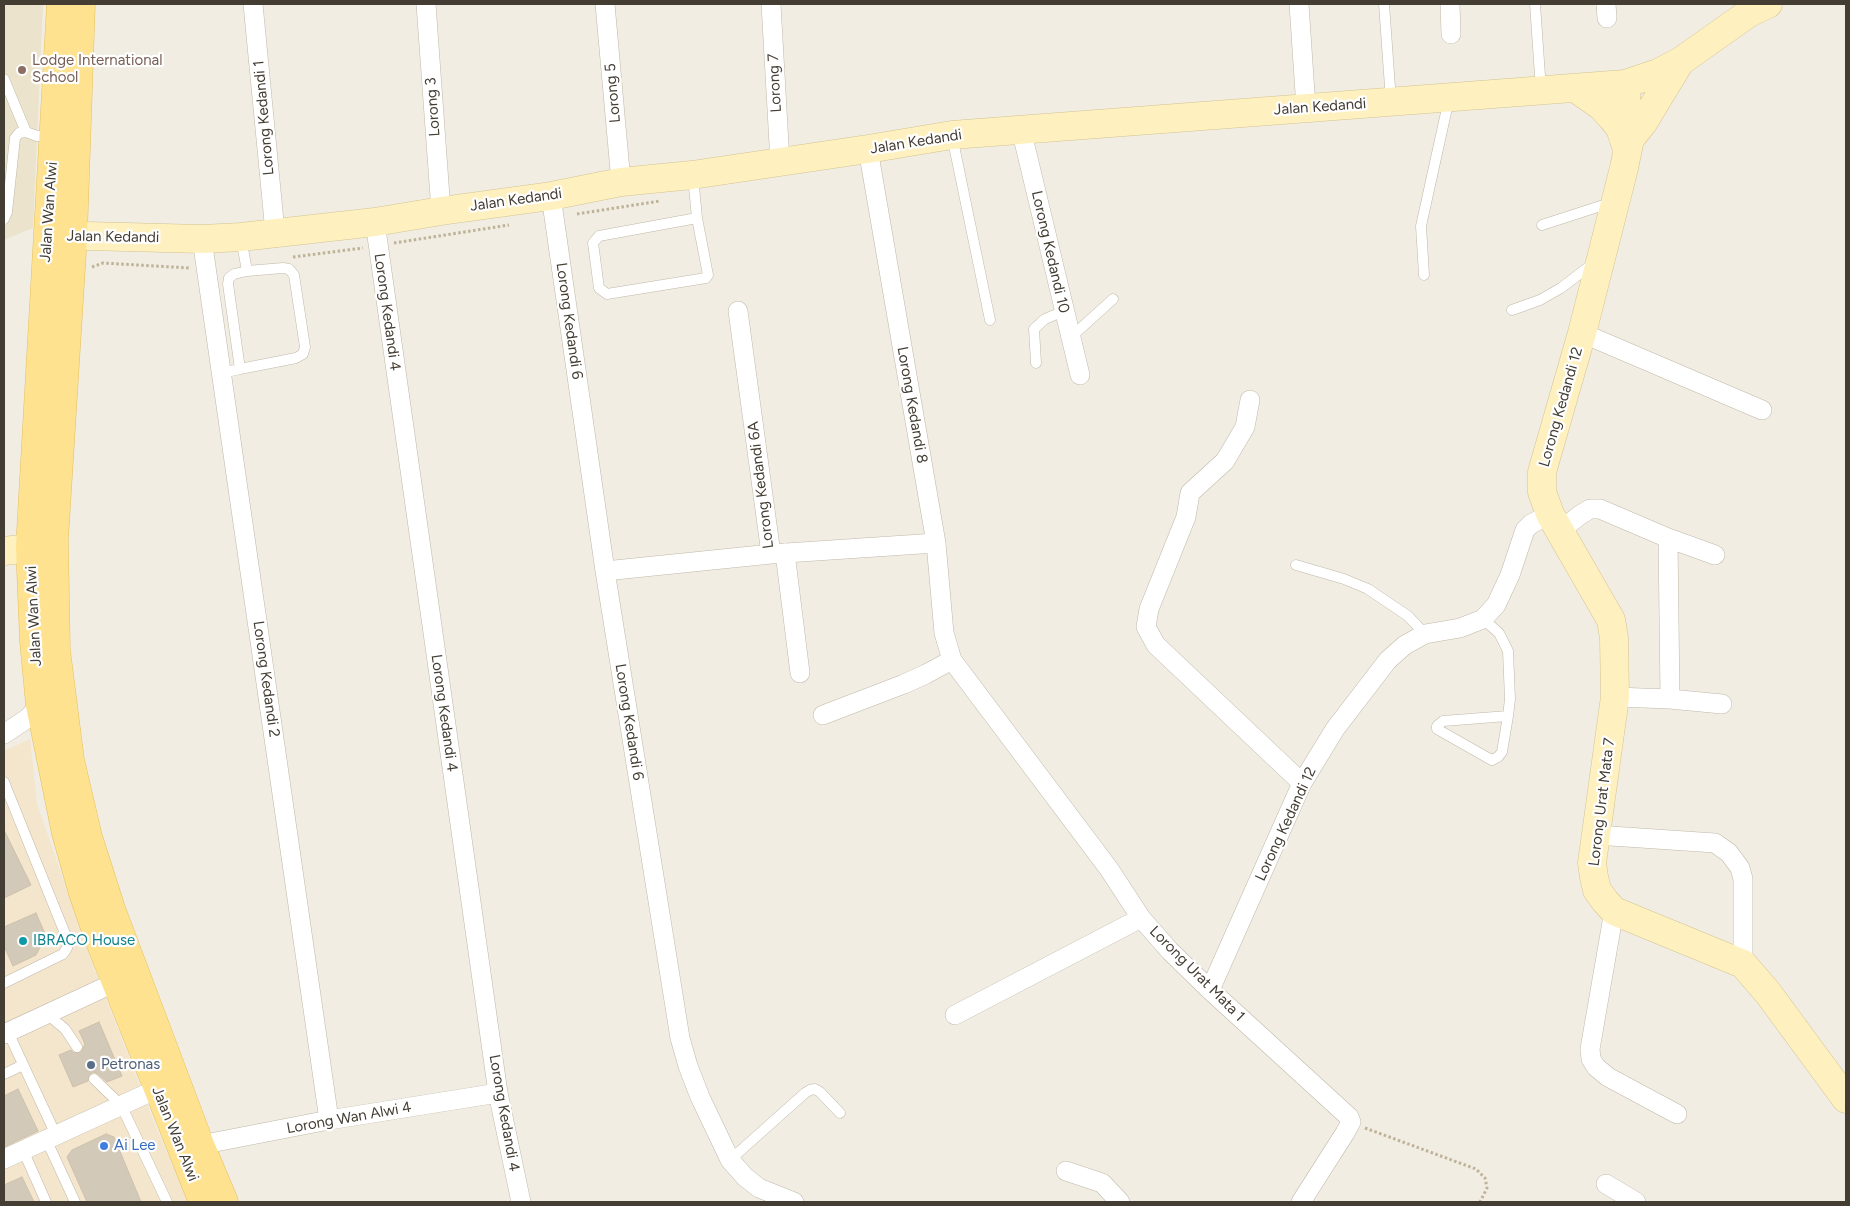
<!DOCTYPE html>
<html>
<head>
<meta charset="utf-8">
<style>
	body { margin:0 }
	#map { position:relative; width:1850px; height:1206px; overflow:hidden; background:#f1ede3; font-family:Figtree,sans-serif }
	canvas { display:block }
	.frame { position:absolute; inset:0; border:5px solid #433d33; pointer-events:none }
</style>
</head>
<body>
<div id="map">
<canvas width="1850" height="1206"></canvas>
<div class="frame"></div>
</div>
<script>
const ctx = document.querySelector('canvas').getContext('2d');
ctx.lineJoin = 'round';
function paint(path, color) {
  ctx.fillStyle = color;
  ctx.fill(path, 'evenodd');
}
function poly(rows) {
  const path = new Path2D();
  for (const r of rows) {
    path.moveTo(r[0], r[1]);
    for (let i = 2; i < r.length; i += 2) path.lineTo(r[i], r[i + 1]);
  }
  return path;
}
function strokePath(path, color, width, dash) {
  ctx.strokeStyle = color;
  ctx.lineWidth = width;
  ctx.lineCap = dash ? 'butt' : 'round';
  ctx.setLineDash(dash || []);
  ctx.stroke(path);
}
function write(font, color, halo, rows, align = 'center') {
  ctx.font = font + ' Figtree,sans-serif';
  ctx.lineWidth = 4.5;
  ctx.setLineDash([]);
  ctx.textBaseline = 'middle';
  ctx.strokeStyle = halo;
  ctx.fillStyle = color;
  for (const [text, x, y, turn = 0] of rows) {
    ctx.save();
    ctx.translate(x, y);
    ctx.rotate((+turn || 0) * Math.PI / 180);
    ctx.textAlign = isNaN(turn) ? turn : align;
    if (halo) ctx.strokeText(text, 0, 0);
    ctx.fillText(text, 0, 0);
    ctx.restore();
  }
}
paint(poly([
	[30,739,37,804,96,973,156,1127,189,1202,4,1202,4,751]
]), '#f4e5cd');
paint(poly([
	[4,4,43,4,33,228,4,240]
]), '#ebe3cc');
const building = poly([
	[4,830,31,885,4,898,4,830],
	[36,913,46,936,36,955,13,966,4,946,4,927,36,913],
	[99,1022,122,1076,107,1082,98,1074,93,1072,89,1075,88,1081,73,1087,59,1055,71,1050,74,1053,81,1052,85,1044,79,1031,99,1022],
	[18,1089,38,1131,4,1147,4,1096,18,1089],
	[106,1134,114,1137,141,1202,87,1202,67,1157,72,1150,106,1134],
	[22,1177,34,1202,4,1202,4,1185,22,1177]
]);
paint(building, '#d3c9b8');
strokePath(building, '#cec1ab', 1);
const lane = poly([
	[1384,4,1391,101],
	[1535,4,1541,90],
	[4,79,26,132],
	[952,136,990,320],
	[693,177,697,218,708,275,706,278,607,294,599,288,593,243,599,236,697,218],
	[4,219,7,212,15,138,19,133,26,132,37,136,53,136],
	[1542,225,1613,202],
	[241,238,247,271],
	[1424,275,1421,226,1449,99],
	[1512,310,1540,300,1561,288,1595,262],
	[1070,338,1113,299],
	[1036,363,1034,329,1045,319,1064,311],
	[222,373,240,369,228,284,229,278,234,274,247,271,283,268,289,269,294,275,305,347,303,354,296,358,240,369],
	[1296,565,1344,579,1368,589,1408,616,1425,634],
	[1483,619,1499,633,1508,651,1510,699,1508,716,1502,752,1498,757,1492,760,1488,758,1437,729,1437,726,1443,721,1508,716],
	[4,782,68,941,67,948,63,954,4,983],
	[47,1014,65,1029,77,1047],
	[8,1032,56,1135],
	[4,1074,23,1065],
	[94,1079,121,1105,167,1202],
	[46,1139,75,1202],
	[23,1150,46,1202],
	[730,1160,805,1093,810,1090,815,1089,820,1092,840,1113]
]);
const street = poly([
	[253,4,275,232],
	[426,4,441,211],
	[605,4,621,182],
	[771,4,780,162],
	[1299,4,1306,108],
	[1450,4,1451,34],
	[1606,4,1607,18],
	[1021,129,1080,375],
	[868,149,936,543,944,633,952,660,1109,869,1141,918,1170,951,1210,990,1349,1117,1351,1122,1345,1133,1301,1202],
	[551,196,605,571,680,1038,688,1066,700,1097,730,1160,745,1177,759,1188,794,1202],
	[375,222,498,1093,521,1202],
	[202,239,329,1120],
	[1582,333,1762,410],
	[1250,400,1245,427,1225,461,1190,493,1186,517,1149,609,1146,627,1156,645,1302,783],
	[1560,531,1580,515,1590,509,1600,509,1668,538,1715,555],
	[1668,538,1670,699],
	[785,553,800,673],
	[771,554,936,543],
	[605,571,771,554,738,311],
	[1615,697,1670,699,1722,704],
	[823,715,904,684,926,674,952,660],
	[4,734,28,718,40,705],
	[1596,835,1715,843,1729,853,1740,868,1743,879,1743,964],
	[1614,911,1590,1049,1591,1059,1596,1067,1608,1077,1677,1114],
	[1210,990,1302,783,1335,729,1388,660,1405,645,1425,634,1460,628,1483,619,1496,605,1510,575,1525,530,1531,524,1550,514],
	[955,1015,1141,918],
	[4,1034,116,982],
	[200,1145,329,1120,498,1093],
	[4,1159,157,1089],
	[1066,1171,1102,1183,1120,1202],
	[1606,1184,1636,1202]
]);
const secondary = poly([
	[1625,84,1630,139,1624,168,1582,333,1542,472,1542,492,1550,514,1611,620,1614,638,1615,697,1592,863,1594,877,1597,890,1605,901,1614,911,1743,964,1768,993,1846,1099],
	[1575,88,1601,106,1611,117,1620,128,1626,146],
	[1630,139,1643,123,1680,62],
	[49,235,202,239,241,237,375,222,441,211,551,196,621,182,692,175,868,149,952,135,1625,84,1658,73,1681,61,1749,13,1768,4],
	[4,551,30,548]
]);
const primary = poly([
	[61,4,30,548,34,641,40,705,66,833,83,893,99,939,203,1202],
	[81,4,73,236,54,540,56,650,70,760,88,837,111,909,200,1145,224,1202]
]);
strokePath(lane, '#c0b8a8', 11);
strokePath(street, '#c0b8a8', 20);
strokePath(secondary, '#d2c392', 29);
strokePath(primary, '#e3c05f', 29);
strokePath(poly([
	[577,214,660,201],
	[394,243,509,225],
	[293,257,363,248],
	[92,267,103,263,190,268],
	[1365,1128,1476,1169,1485,1178,1487,1188,1480,1202]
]), '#beb297', 3, [2.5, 2.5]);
strokePath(lane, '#fff', 10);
strokePath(street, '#fff', 19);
strokePath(secondary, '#fff1bf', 28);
strokePath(primary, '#fee28f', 28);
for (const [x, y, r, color] of [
	[22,70,5,"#8d6e63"],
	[23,941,5,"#0f9aa8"],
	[91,1065,5,"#5c6f8a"],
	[104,1146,5,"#3f7fe0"]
]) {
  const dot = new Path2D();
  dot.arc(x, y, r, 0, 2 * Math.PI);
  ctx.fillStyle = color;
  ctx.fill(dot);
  strokePath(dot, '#fff', 2);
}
write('15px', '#785e54', '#fff', [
	["Lodge International",32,61],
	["School",32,78]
], 'left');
write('15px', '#433d33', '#fff', [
	["Lorong 7",775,83,-93],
	["Lorong 5",613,93,-95],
	["Lorong 3",433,107,-94],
	["Jalan Kedandi",1320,107,-4],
	["Lorong Kedandi 1",264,118,-95],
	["Jalan Kedandi",916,142,-9],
	["Jalan Kedandi",516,200,-8],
	["Jalan Wan Alwi",49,212,-86],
	["Jalan Kedandi",113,237,1],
	["Lorong Kedandi 10",1050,252,77],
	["Lorong Kedandi 4",387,312,82],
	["Lorong Kedandi 6",569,321,82],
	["Lorong Kedandi 8",912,405,80],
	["Lorong Kedandi 12",1561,407,-74],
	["Lorong Kedandi 6A",761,485,-97],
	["Jalan Wan Alwi",34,616,-93],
	["Lorong Kedandi 2",266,679,82],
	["Lorong Kedandi 4",444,713,82],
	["Lorong Kedandi 6",629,722,81],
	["Lorong Urat Mata 7",1602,802,-83],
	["Lorong Kedandi 12",1286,824,-65],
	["Lorong Urat Mata 1",1197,974,45],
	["Lorong Kedandi 4",504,1113,80],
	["Lorong Wan Alwi 4",349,1118,-10],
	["Jalan Wan Alwi",175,1134,68]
]);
write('15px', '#0d838f', '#fff', [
	["IBRACO House",33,941]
], 'left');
write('15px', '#4e5e75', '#fff', [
	["Petronas",101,1065]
], 'left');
write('15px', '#366cbe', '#fff', [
	["Ai Lee",114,1146]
], 'left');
</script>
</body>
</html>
